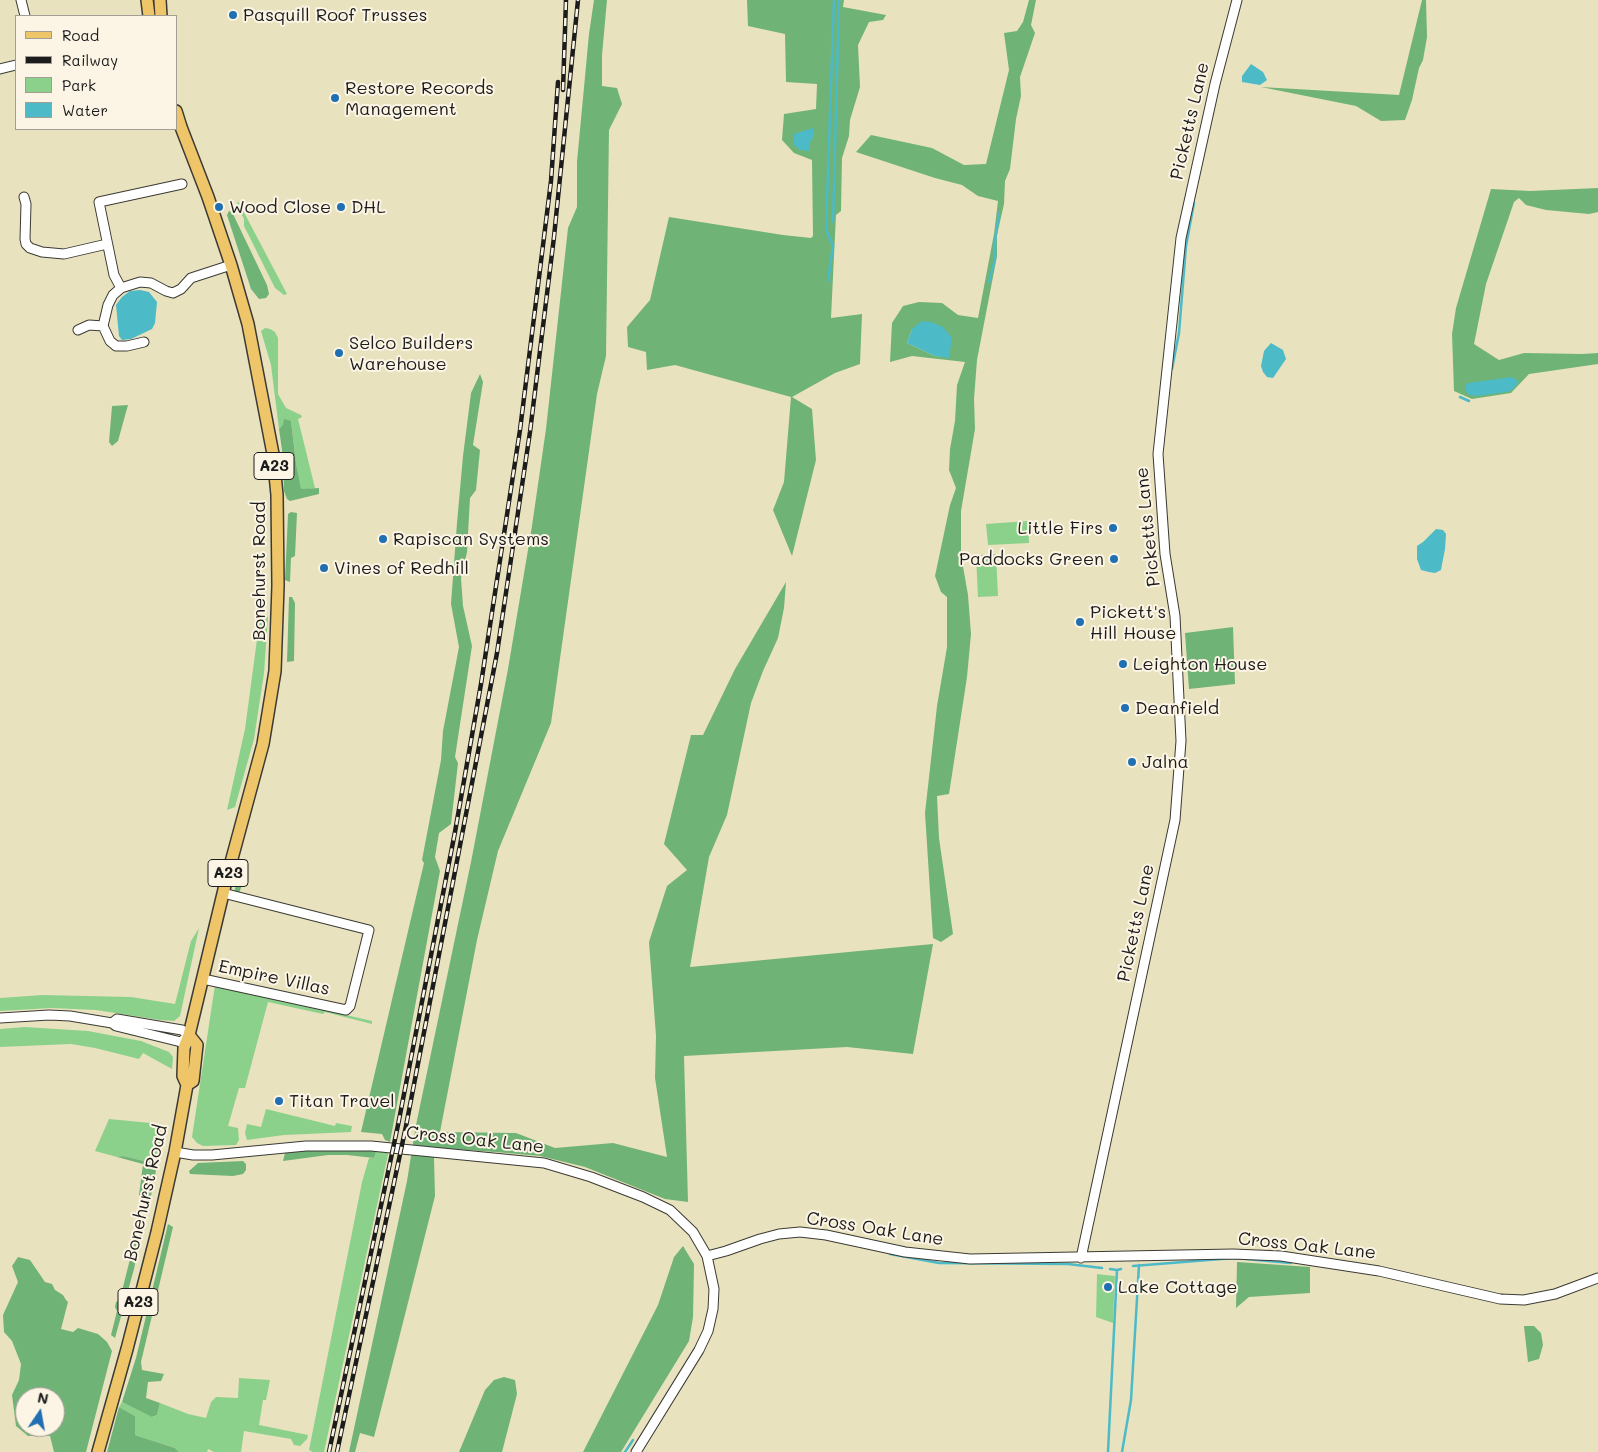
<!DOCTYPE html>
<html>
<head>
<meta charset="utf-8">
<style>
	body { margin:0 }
	#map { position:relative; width:1598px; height:1452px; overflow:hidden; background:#e9e2be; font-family:Mali,sans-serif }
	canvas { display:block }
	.legend { position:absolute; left:15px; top:15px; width:162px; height:115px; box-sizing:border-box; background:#fcf5e5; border:1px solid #a29e95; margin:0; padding:6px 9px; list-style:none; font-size:15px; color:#1c1c1c }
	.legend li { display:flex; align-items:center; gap:10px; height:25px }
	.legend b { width:25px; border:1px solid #a29e95 }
	.north { position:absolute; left:15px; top:1387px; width:50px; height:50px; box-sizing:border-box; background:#fcf5e5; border:1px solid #a29e95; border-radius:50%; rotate:12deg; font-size:14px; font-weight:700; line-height:20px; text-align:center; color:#1c1c1c }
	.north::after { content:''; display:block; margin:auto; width:18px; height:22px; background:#1f6fb2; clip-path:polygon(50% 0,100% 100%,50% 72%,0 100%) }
</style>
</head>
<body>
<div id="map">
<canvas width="1598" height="1452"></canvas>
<ul class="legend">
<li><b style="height:6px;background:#eec569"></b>Road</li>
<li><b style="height:6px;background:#1c1c1c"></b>Railway</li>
<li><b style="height:14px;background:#8bd18b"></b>Park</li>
<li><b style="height:14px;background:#4cbac7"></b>Water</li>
</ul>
<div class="north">N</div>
</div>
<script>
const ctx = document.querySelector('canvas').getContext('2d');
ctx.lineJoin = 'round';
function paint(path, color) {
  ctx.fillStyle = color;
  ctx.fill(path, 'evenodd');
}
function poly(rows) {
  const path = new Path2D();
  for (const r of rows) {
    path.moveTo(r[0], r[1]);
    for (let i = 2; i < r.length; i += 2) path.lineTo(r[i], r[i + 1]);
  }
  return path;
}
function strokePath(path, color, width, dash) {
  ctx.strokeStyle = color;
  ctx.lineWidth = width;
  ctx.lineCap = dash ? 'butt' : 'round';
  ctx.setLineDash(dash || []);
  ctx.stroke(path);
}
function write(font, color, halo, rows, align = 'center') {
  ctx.font = font + ' Mali,sans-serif';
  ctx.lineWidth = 4;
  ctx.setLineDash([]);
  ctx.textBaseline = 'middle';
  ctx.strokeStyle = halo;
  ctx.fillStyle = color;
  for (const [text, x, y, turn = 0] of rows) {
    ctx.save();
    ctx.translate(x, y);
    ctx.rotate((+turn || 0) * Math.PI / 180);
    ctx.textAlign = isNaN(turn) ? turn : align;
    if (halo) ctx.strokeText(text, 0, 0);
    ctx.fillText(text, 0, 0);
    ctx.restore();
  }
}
paint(poly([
	[238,201,287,294,284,295,275,288,244,226,244,219,237,205],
	[265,328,270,329,275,332,278,338,278,394,286,408,301,415,302,417,298,419,315,488,301,490,296,463,291,421,279,429,271,365,261,331],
	[1028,521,1029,543,988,545,986,524],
	[996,554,998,596,978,597,976,555],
	[265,616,268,617,264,673,254,739,235,807,227,810,245,729,260,617],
	[199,928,180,1016,174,1021,160,1020,96,1010,51,1008,0,1011,0,998,43,995,131,997,175,1004,191,941],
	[215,985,372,1021,372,1024,325,1012,323,1014,268,1002,245,1088,239,1088,228,1126,238,1128,239,1140,236,1145,203,1146,197,1143,192,1137],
	[25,1027,88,1031,141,1041,169,1052,173,1057,172,1069,143,1053,139,1059,95,1048,71,1044,0,1047,0,1029],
	[266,1109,335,1126,336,1123,352,1126,351,1132,284,1135,247,1140,245,1133,247,1124,261,1127],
	[109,1119,161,1124,159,1137,162,1139,158,1160,147,1157,144,1161,123,1156,117,1157,95,1151],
	[377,1149,389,1150,384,1173,324,1452,313,1452,309,1450,362,1182,369,1158,374,1158],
	[1097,1274,1115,1276,1113,1323,1096,1317],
	[239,1378,270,1380,266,1400,263,1400,259,1425,308,1435,307,1439,300,1446,294,1445,291,1439,244,1431,241,1452,214,1452,208,1449,207,1452,179,1452,175,1448,135,1435,135,1416,119,1407,122,1402,153,1417,157,1415,160,1403,188,1414,206,1418,211,1402,216,1397,238,1398]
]), '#8bd18b');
paint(poly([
	[594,0,607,0,602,55,602,86,617,88,622,104,609,130,606,356,597,394,551,723,498,851,477,940,440,1132,516,1133,555,1148,613,1143,667,1157,655,1078,656,1036,649,942,667,886,687,870,664,844,691,735,703,735,735,669,786,582,784,608,778,638,763,671,751,703,727,815,709,857,690,967,933,944,913,1054,847,1047,684,1056,688,1202,665,1199,585,1167,540,1156,496,1152,436,1148,434,1159,435,1196,374,1437,360,1433,355,1452,349,1452,407,1181,416,1125,471,862,508,669,532,526,546,429,568,228,577,207,577,162,589,34],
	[747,0,844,0,843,7,886,15,883,20,869,22,858,45,860,87,850,120,849,136,842,158,841,211,836,215,831,318,862,314,860,364,835,373,792,397,812,409,816,460,792,556,773,510,784,482,791,397,675,365,647,370,646,352,628,347,627,327,650,300,669,217,783,235,811,238,813,236,812,160,794,153,782,140,784,114,816,109,817,84,786,82,785,34,748,26],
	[1029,0,1036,0,1031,25,1035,33,1020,77,1021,96,1016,119,1010,169,1005,181,1004,204,997,235,997,256,977,360,974,399,975,429,961,511,961,555,968,595,971,634,967,677,949,794,937,796,939,838,953,934,941,942,933,938,925,813,937,706,947,647,947,597,941,592,935,576,950,505,956,488,949,470,950,449,955,421,957,385,965,362,912,356,890,362,892,323,903,306,919,302,942,303,958,315,978,318,994,234,998,201,978,196,962,185,935,178,856,152,871,135,932,148,964,165,986,164,1009,70,1004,33,1017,31,1023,22],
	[912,329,949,357,935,356,907,343],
	[1422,0,1426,0,1427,37,1423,60,1419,68,1412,100,1405,120,1381,121,1356,106,1261,87,1399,95],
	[1598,188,1598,212,1589,214,1546,210,1526,205,1519,198,1514,202,1486,284,1474,344,1499,360,1524,353,1582,354,1598,353,1598,364,1529,374,1511,393,1472,399,1454,391,1452,334,1456,308,1491,189,1530,191],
	[229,211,232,212,267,285,269,294,266,298,259,299,251,289,227,215],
	[480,374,483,382,473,445,480,450,476,490,470,498,467,552,461,578,463,606,472,646,455,757,458,763,451,824,439,833,435,857,440,871,390,1142,385,1140,382,1134,361,1132,424,863,422,860,441,760,443,731,459,647,451,604,457,523,463,456,471,393],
	[128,405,118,441,112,446,109,442,112,406],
	[284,419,291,421,296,463,301,489,319,488,319,494,290,501,287,499,284,491,283,457,279,429,283,425],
	[291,512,297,513,295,556,291,558,290,582,285,580,288,514],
	[289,597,292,597,295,603,294,661,287,662],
	[1233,627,1235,684,1189,689,1185,633],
	[244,859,247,860,248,865,239,894,234,892],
	[354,1148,377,1149,374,1158,347,1155,328,1155,283,1161,285,1153,299,1150,330,1151],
	[123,1156,144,1161,147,1157,158,1160,150,1201,144,1202,139,1195,143,1164,117,1157],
	[243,1161,246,1164,246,1170,243,1174,233,1176,190,1174,189,1171,198,1163],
	[168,1224,173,1227,141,1362,142,1370,164,1374,161,1381,148,1382,146,1398,160,1403,157,1415,152,1417,122,1402,136,1358],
	[136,1235,141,1235,134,1269,127,1294,121,1295],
	[683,1246,694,1264,693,1317,689,1341,621,1452,583,1452,658,1305,674,1257],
	[18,1257,30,1260,45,1282,52,1284,55,1290,63,1295,66,1300,68,1302,61,1329,73,1332,78,1328,98,1334,107,1342,112,1351,86,1452,54,1452,50,1436,28,1436,16,1426,12,1395,19,1380,21,1364,12,1341,4,1332,3,1315,18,1282,12,1266],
	[25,1397,55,1397,55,1427,25,1427],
	[1237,1262,1310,1267,1310,1293,1249,1297,1236,1308],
	[120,1300,125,1302,115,1338,111,1335,117,1311,115,1307,116,1302],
	[1524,1326,1534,1326,1541,1333,1543,1345,1539,1359,1528,1362],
	[504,1377,515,1380,517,1394,502,1452,459,1452,485,1390,494,1380],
	[119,1407,135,1416,135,1435,175,1448,179,1452,107,1452]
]), '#70b377');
paint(poly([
	[1251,64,1263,72,1267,80,1260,85,1242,82,1242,76],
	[813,128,814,135,810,143,810,151,800,150,794,145,794,134],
	[140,290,149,292,157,302,155,323,152,329,131,339,122,340,119,336,116,305,122,297,130,291],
	[922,321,931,322,943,327,952,338,949,358,935,356,907,343,912,329],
	[1271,343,1283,350,1286,359,1273,378,1267,377,1263,372,1261,366,1264,351],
	[1512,377,1519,382,1512,390,1507,392,1477,396,1469,395,1466,391,1466,385,1468,383],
	[1436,529,1443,530,1446,534,1445,549,1441,570,1435,573,1429,572,1421,570,1417,559,1417,546,1423,542]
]), '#4cbac7');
strokePath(poly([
	[833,222,839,0],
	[828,281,833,246,826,229,834,0],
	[989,282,995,259,995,241,999,213],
	[1172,369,1179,333,1186,246,1194,203],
	[1460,397,1469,401],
	[890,1254,939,1263,1068,1264,1102,1268],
	[1133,1266,1234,1258,1291,1263],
	[1110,1269,1117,1270],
	[625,1452,633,1440],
	[1108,1452,1117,1270,1121,1269],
	[1122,1452,1131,1400,1139,1265]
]), '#4cbac7', 2.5);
const minor = poly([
	[21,0,25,16],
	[0,69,16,65],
	[24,197,26,204,25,239,26,244,30,248,42,252,64,254,107,244],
	[121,288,114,275,99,202,182,184],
	[78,330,89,325,103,326],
	[144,342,127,346,116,346,110,341,103,326,108,305,113,295,121,288,140,282,151,283,166,291,173,293,181,289,191,278,231,265],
	[203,979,346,1010,350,1006,369,930,223,893],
	[0,1018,49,1015,70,1016,112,1023,117,1019,182,1030,189,1035,181,1042,173,1040,116,1026,112,1023],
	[175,1152,193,1155,212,1155,306,1146,371,1146,544,1163,591,1177,643,1197,670,1210,693,1232,707,1256,714,1289,713,1309,708,1331,699,1350,636,1452],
	[707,1256,726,1251,760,1239,779,1234,800,1232,826,1235,905,1252,970,1259,1233,1254,1281,1256,1379,1271,1500,1299,1524,1300,1555,1294,1598,1278],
	[1081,1258,1175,820,1181,741,1175,616,1165,554,1158,454,1181,238,1215,84,1237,0]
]);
const major = poly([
	[147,0,149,16],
	[160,0,161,16],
	[187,1085,193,1081,197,1045,189,1035],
	[98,1452,127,1349,157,1232,175,1152,187,1085,183,1076,184,1048,189,1035,227,877,263,744,275,671,278,586,277,495,273,454,248,324,231,265,208,197,181,127,176,111]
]);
strokePath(minor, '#3b3a34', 11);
strokePath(major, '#3b3a34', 14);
strokePath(minor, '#fff', 9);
strokePath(major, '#eec569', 11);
const rail = poly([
	[563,90,566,0],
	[329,1452,398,1125,455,832,481,684,520,430,551,181,558,82],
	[337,1452,406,1126,497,653,530,432,554,237,578,0]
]);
strokePath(rail, '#1c1c1c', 4.5);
strokePath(rail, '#fcf5e5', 2.5, [8]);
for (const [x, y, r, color] of [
	[233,15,5,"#1f6fb2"],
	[335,98,5,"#1f6fb2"],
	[219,207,5,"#1f6fb2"],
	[341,207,5,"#1f6fb2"],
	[339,353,5,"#1f6fb2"],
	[1113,528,5,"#1f6fb2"],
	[383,539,5,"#1f6fb2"],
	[1114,559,5,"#1f6fb2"],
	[324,568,5,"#1f6fb2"],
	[1080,622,5,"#1f6fb2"],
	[1123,664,5,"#1f6fb2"],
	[1125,708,5,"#1f6fb2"],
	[1132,762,5,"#1f6fb2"],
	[279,1101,5,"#1f6fb2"],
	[1108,1287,5,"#1f6fb2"]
]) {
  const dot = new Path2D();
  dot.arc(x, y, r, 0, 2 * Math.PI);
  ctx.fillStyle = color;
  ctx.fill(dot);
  strokePath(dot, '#fcf5e5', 2);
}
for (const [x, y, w] of [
	[274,466,40],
	[228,873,40],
	[138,1302,40]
]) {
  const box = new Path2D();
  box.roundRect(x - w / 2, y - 13.5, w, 27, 4);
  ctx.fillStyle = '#fcf5e5';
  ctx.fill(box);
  strokePath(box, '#1c1c1c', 1);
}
write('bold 16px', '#1c1c1c', null, [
	["A23",274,466],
	["A23",228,873],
	["A23",138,1302]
]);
write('18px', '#1c1c1c', '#fcf5e5', [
	["Pasquill Roof Trusses",243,15],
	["Restore Records",345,88],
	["Management",345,109],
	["Wood Close",229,207],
	["DHL",351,207],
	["Selco Builders",349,343],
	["Warehouse",349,364],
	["Little Firs",1103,528,"right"],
	["Rapiscan Systems",393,539],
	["Paddocks Green",1104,559,"right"],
	["Vines of Redhill",334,568],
	["Pickett's",1090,612],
	["Hill House",1090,633],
	["Leighton House",1133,664],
	["Deanfield",1135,708],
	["Jalna",1142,762],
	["Titan Travel",289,1101],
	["Lake Cottage",1118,1287]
], 'left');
write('18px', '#1c1c1c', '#fcf5e5', [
	["Picketts Lane",1190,121,-77],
	["Picketts Lane",1148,527,-96],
	["Bonehurst Road",259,571,-90],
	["Picketts Lane",1136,923,-78],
	["Empire Villas",274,978,12],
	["Cross Oak Lane",475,1140,6],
	["Bonehurst Road",146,1193,-77],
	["Cross Oak Lane",875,1229,9],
	["Cross Oak Lane",1307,1246,6]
]);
</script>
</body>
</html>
